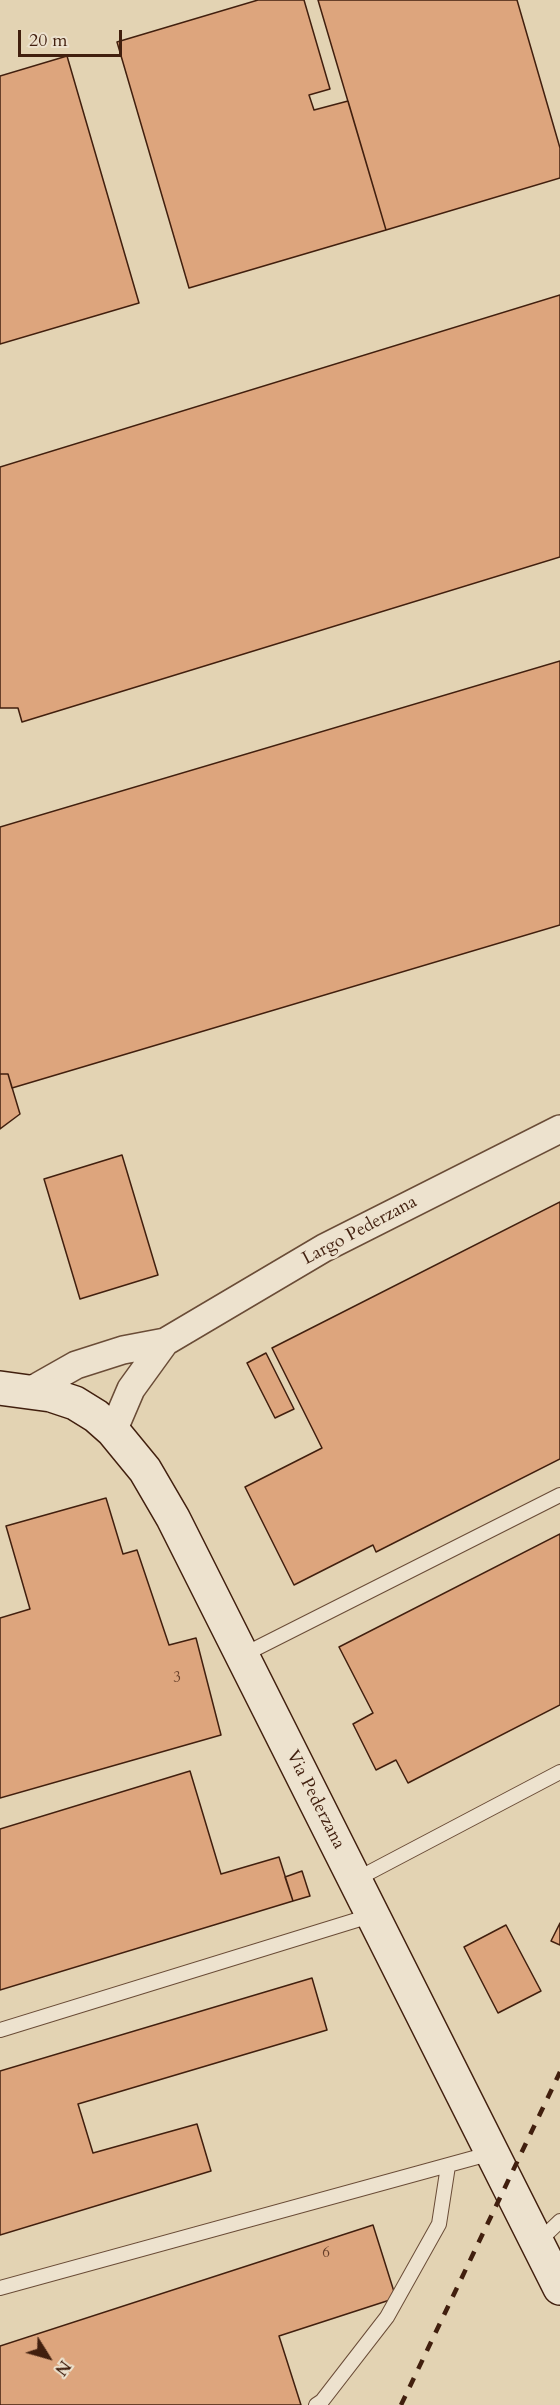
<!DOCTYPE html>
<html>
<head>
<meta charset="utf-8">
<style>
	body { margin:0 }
	#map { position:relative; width:560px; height:2405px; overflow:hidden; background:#e3d3b3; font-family:Cardo,serif }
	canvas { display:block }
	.north { position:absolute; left:18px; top:2327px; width:60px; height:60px; -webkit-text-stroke:4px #ede2ce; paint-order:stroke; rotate:127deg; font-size:16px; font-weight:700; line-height:24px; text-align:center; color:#411f0e }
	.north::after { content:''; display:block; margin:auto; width:21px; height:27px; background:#411f0e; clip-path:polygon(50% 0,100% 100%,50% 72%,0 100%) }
	.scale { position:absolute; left:18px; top:30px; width:104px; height:27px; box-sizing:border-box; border:3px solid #411f0e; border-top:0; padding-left:8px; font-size:18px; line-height:21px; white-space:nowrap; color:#411f0e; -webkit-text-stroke:4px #ede2ce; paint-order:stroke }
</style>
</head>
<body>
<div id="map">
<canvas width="560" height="2405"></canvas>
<div class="north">N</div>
<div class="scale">20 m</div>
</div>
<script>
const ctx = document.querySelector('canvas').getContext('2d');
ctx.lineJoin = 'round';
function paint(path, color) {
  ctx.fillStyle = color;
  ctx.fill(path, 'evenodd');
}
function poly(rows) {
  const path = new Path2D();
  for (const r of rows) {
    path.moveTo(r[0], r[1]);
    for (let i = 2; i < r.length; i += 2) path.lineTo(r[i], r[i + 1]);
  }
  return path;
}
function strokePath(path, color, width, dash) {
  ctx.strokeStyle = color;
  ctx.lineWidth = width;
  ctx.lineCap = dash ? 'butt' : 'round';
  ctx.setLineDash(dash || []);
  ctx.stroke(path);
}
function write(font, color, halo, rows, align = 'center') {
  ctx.font = font + ' Cardo,serif';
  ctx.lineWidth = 6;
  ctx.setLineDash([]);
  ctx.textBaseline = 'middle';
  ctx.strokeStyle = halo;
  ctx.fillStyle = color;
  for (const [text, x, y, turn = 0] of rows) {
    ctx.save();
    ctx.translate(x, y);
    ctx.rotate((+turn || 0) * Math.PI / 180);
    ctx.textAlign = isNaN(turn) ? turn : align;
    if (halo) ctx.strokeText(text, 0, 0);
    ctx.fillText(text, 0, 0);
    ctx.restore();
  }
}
const building = poly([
	[258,0,304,0,330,89,309,95,314,110,348,101,386,230,189,288,117,42,258,0],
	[318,0,517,0,560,148,560,178,386,230,318,0],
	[67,56,139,303,0,344,0,76,67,56],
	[560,295,560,557,22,722,18,708,0,708,0,467,560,295],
	[560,661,560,925,12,1088,8,1074,0,1074,0,827,560,661],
	[0,1074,8,1074,20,1114,0,1129,0,1074],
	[122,1155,158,1275,80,1299,44,1179,122,1155],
	[560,1202,560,1459,376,1552,373,1545,294,1585,245,1487,322,1448,272,1348,560,1202],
	[266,1353,294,1409,275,1418,247,1363,266,1353],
	[106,1498,123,1554,137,1550,169,1645,196,1638,221,1735,0,1798,0,1618,30,1609,6,1526,106,1498],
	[560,1534,560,1705,408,1783,396,1760,376,1770,353,1724,373,1713,339,1647,560,1534],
	[190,1771,221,1874,279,1857,293,1901,0,1990,0,1829,190,1771],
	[302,1871,310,1896,293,1901,285,1877,302,1871],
	[560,1923,560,1945,551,1941,560,1923],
	[506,1925,541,1991,498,2013,464,1947,506,1925],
	[312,1978,327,2030,78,2104,93,2153,197,2124,211,2171,0,2235,0,2071,312,1978],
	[373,2225,396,2298,279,2336,301,2405,0,2405,0,2346,373,2225]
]);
paint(building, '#dda57d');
strokePath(building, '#411f0e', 1.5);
const service = poly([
	[243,1655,560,1495],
	[355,1880,560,1772],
	[0,2030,373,1915],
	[537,2243,560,2221],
	[0,2288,492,2153],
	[316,2405,322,2401,387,2317,439,2224,448,2166]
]);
const minor = poly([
	[30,1391,76,1365,123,1350,165,1342,324,1248,560,1129],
	[113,1431,131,1389,165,1342]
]);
const secondary = poly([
	[0,1388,51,1395,75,1403,96,1416,113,1431,145,1470,173,1518,560,2288]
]);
strokePath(service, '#6a4c37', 16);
strokePath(minor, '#6a4c37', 30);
strokePath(secondary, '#411f0e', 36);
strokePath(service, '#ede2ce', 14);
strokePath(minor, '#ede2ce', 27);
strokePath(secondary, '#ede2ce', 33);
strokePath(poly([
	[401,2405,560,2072]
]), '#411f0e', 4.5, [10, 10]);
write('15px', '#68402a', null, [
	["3",177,1679],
	["6",326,2254]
]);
write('18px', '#411f0e', '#ede2ce', [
	["Largo Pederzana",360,1231,-28],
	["Via Pederzana",315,1800,63]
]);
</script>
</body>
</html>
